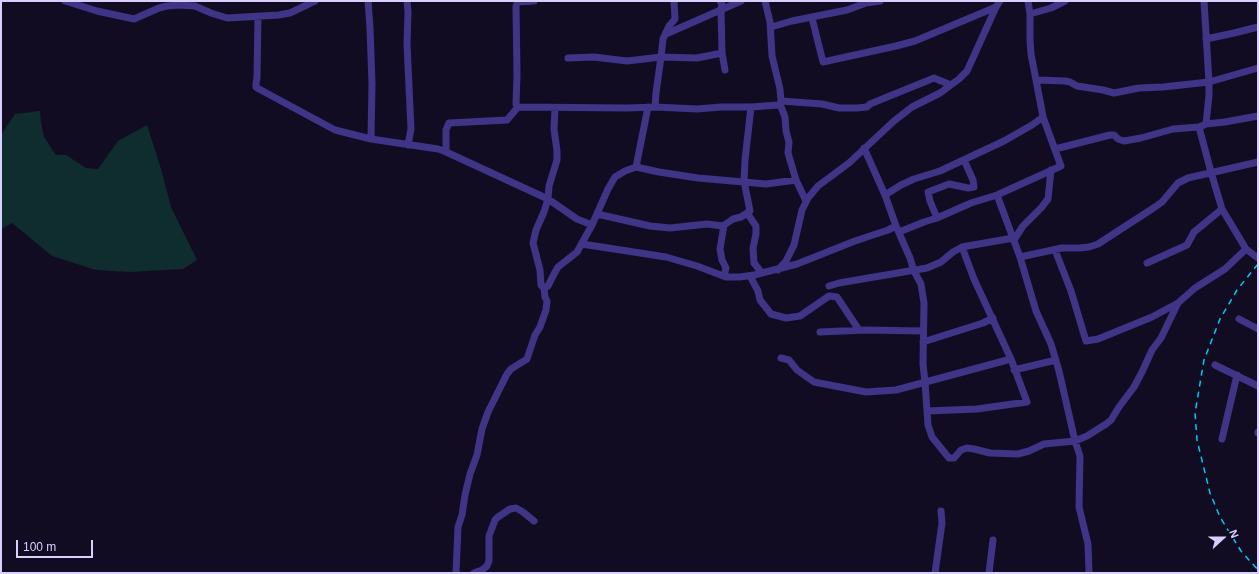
<!DOCTYPE html>
<html>
<head>
<meta charset="utf-8">
<style>
	body { margin:0 }
	#map { position:relative; width:1259px; height:574px; overflow:hidden; background:#120c23; font-family:Arial,sans-serif }
	canvas { display:block }
	.frame { position:absolute; inset:0; border:2px solid #d9cfff; pointer-events:none }
	.north { position:absolute; left:1203px; top:518px; width:40px; height:40px; -webkit-text-stroke:3px #120c23; paint-order:stroke; rotate:69deg; font-size:11px; font-weight:700; line-height:16px; text-align:center; color:#d9cfff }
	.north::after { content:''; display:block; margin:auto; width:14px; height:18px; background:#d9cfff; clip-path:polygon(50% 0,100% 100%,50% 72%,0 100%) }
	.scale { position:absolute; left:16px; top:540px; width:77px; height:18px; box-sizing:border-box; border:2px solid #d9cfff; border-top:0; padding-left:5px; font-size:12px; line-height:14px; white-space:nowrap; color:#d9cfff; -webkit-text-stroke:3px #120c23; paint-order:stroke }
</style>
</head>
<body>
<div id="map">
<canvas width="1259" height="574"></canvas>
<div class="frame"></div>
<div class="north">N</div>
<div class="scale">100 m</div>
</div>
<script>
const ctx = document.querySelector('canvas').getContext('2d');
ctx.lineJoin = 'round';
function paint(path, color) {
  ctx.fillStyle = color;
  ctx.fill(path, 'evenodd');
}
function poly(rows) {
  const path = new Path2D();
  for (const r of rows) {
    path.moveTo(r[0], r[1]);
    for (let i = 2; i < r.length; i += 2) path.lineTo(r[i], r[i + 1]);
  }
  return path;
}
function strokePath(path, color, width, dash) {
  ctx.strokeStyle = color;
  ctx.lineWidth = width;
  ctx.lineCap = dash ? 'butt' : 'round';
  ctx.setLineDash(dash || []);
  ctx.stroke(path);
}
paint(poly([
	[40,111,41,123,44,137,56,155,66,155,86,168,98,169,118,141,147,125,161,169,171,207,197,260,183,269,130,272,96,270,52,256,12,223,1,229,1,135,15,114]
]), '#0f2c2e');
strokePath(poly([
	[65,1,97,11,134,19,159,8,167,6,179,5,195,6,211,13,227,18,279,15,290,13,315,1],
	[368,1,370,28,372,84,371,139],
	[407,1,408,12,407,44,411,129,408,145],
	[518,1,516,6,517,75,516,104,518,107,627,108,655,107,697,109,721,107,751,107,778,105,780,104,781,101,780,89,772,56,770,22,765,1],
	[720,1,722,4,721,9,722,53,725,70],
	[866,1,866,3,880,1],
	[1204,1,1209,82,1209,95,1206,124,1225,122,1258,116],
	[518,2,534,1],
	[1030,14,1051,8,1065,1],
	[258,17,257,77,256,84,256,87,259,89,335,130,371,139,438,149,444,151,548,199,577,219,592,225],
	[812,18,823,62,896,46,915,41,996,7],
	[771,27,792,21,847,10,866,3],
	[666,34,741,1],
	[1206,39,1234,33,1258,27],
	[568,58,594,57,627,61,661,57,663,39,669,26,675,19,674,1],
	[1037,80,1065,81,1070,82,1077,86,1103,90,1114,93,1139,88,1163,87,1209,82,1258,68],
	[781,101,822,104,839,108,857,108,867,107,870,104,934,78,951,85],
	[780,104,785,117,786,131,789,142,788,153,796,180],
	[655,107,656,93,661,57,697,58,722,53],
	[864,148,885,195,896,226,910,258,914,271,921,284,924,303,923,364,925,382,928,425,932,437,949,458,954,458,961,450,967,448,974,449,990,453,1018,454,1029,451,1044,444,1075,441,1087,436,1106,424,1111,420,1119,407,1134,387,1142,372,1152,350,1161,338,1178,303],
	[1055,149,1110,135,1114,135,1118,139,1124,141,1141,138,1173,129,1199,127],
	[446,152,446,130,449,123,507,120,518,107],
	[636,167,659,172,698,178,766,184,796,180,806,201],
	[885,195,901,185,914,179,940,171,1004,141,1032,125,1043,117],
	[997,195,1020,257,1036,311,1051,344,1059,371,1075,441,1080,456,1079,507,1088,544,1089,573],
	[747,213,756,226,756,234,753,248,754,263,762,273],
	[597,214,650,226,670,228,707,224,723,226,733,219,741,217,750,211,744,181,745,160,751,107],
	[937,218,930,201,928,192,949,184,968,188,974,187,973,180,964,160],
	[723,226,724,225,720,249,722,260,726,268,724,276],
	[899,232,924,222,937,218,971,203,997,195,1061,166,1043,117,1041,106,1031,54,1030,40,1030,14,1028,1],
	[1014,240,1023,226,1041,208,1048,199,1051,170],
	[582,244,666,257,697,266,726,277,740,277,754,275,797,264,855,241,888,230,896,226],
	[962,247,974,279,1011,359],
	[1246,249,1258,258],
	[1055,250,1071,291,1086,341,1098,339,1152,317,1178,303,1195,288,1225,269,1246,249,1222,209],
	[1020,257,1062,248,1079,248,1089,247,1098,244,1155,207,1162,202,1178,183,1188,178,1258,162],
	[1147,263,1187,245,1194,232,1222,209,1211,172,1199,127,1206,124],
	[778,270,786,261,794,245,802,210,808,198,818,186,849,163,894,121,912,107,940,93,959,79,967,71,996,7,1000,1],
	[750,276,758,291,760,300,771,314,786,318,800,316,829,296,837,297,859,330],
	[829,286,839,283,927,268,941,262,953,252,962,247,1013,238],
	[544,288,548,286,554,274,558,267,577,252,592,225,608,189,615,177,625,171,636,167,648,107],
	[1239,319,1258,329],
	[820,332,866,330,923,331],
	[923,342,983,323,993,318],
	[781,358,789,360,797,370,814,382,866,392,896,390,1011,359,1027,402,977,409,927,411],
	[1215,365,1258,386],
	[1014,370,1056,360],
	[1258,433,1258,432],
	[1222,439,1237,375],
	[456,573,458,527,462,515,465,495,470,474,477,455,482,429,488,412,507,374,511,369,527,359,535,335,540,327,546,310,547,301,545,297,544,288,541,285,540,270,533,243,536,230,544,212,548,199,549,186,557,160,557,151,554,129,555,108],
	[474,573,482,570,487,566,489,561,489,536,495,520,498,517,510,509,516,508,523,512,534,521],
	[935,573,942,523,941,511],
	[989,573,993,540]
]), '#3f3486', 7);
strokePath(poly([
	[1258,264,1237,290,1220,319,1204,360,1195,413,1197,440,1210,493,1220,517,1241,551,1258,570]
]), '#00c8fa', 1.5, [6, 5]);
</script>
</body>
</html>
